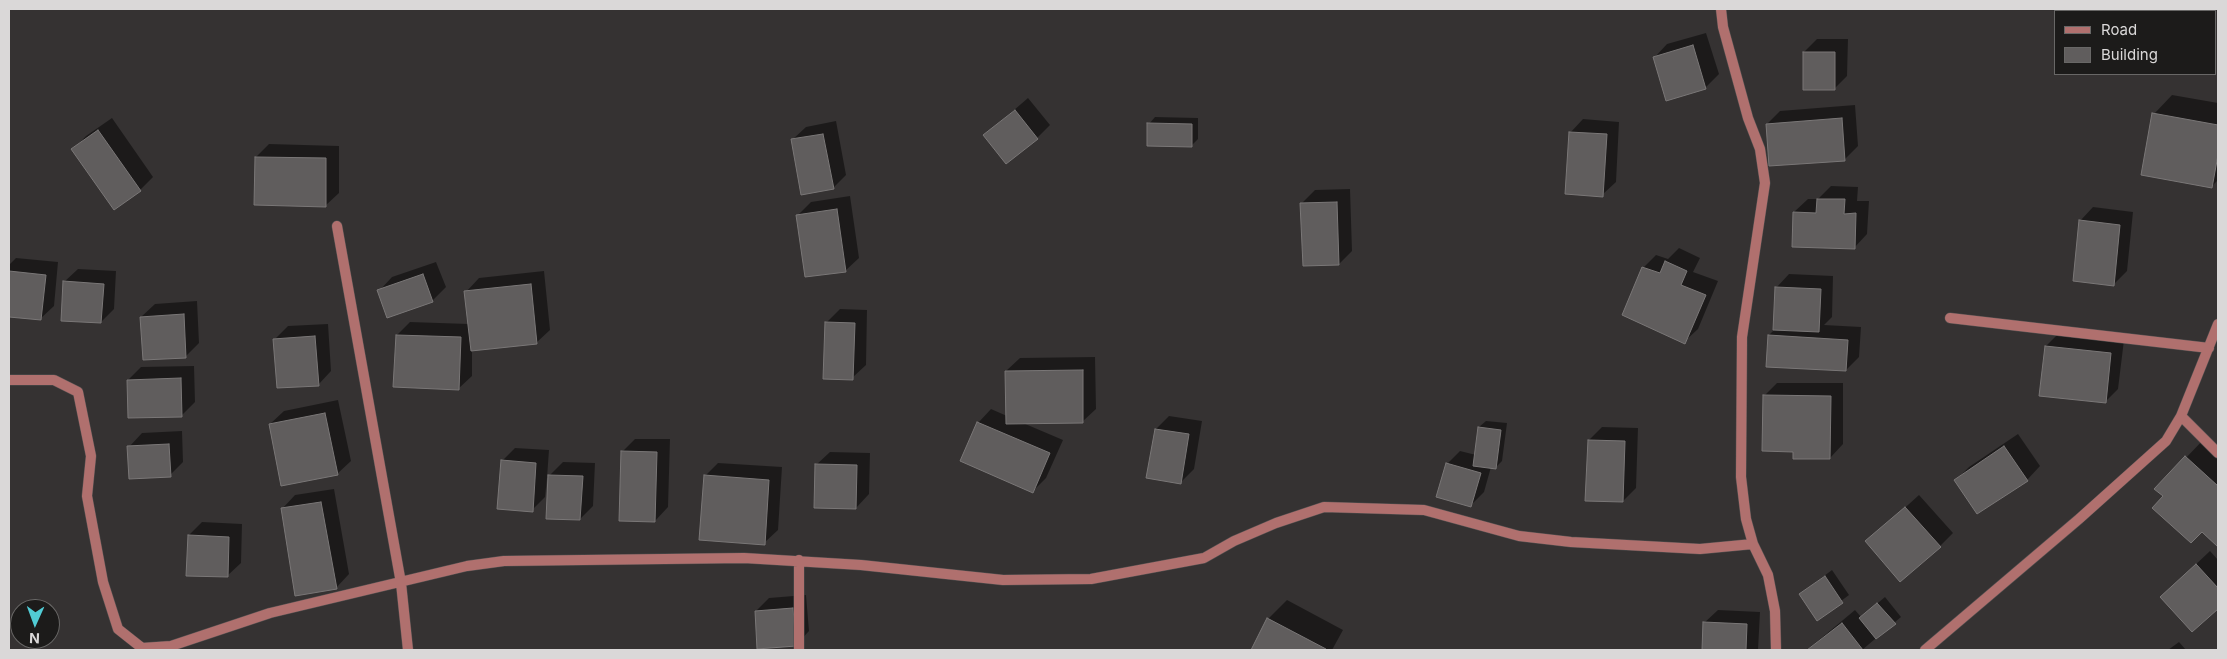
<!DOCTYPE html>
<html>
<head>
<meta charset="utf-8">
<style>
	body { margin:0 }
	#map { position:relative; width:2227px; height:659px; overflow:hidden; background:#353232; font-family:Inter,sans-serif }
	canvas { display:block }
	.frame { position:absolute; inset:0; border:10px solid #dad8d8; pointer-events:none }
	.legend { position:absolute; left:2054px; top:10px; width:162px; height:65px; box-sizing:border-box; background:#1c1b1a; border:1px solid #686766; margin:0; padding:6px 9px; list-style:none; font-size:15px; color:#dad8d8 }
	.legend li { display:flex; align-items:center; gap:10px; height:25px }
	.legend b { width:25px; border:1px solid #686766 }
	.north { position:absolute; left:10px; top:599px; width:50px; height:50px; box-sizing:border-box; background:#1c1b1a; border:1px solid #686766; border-radius:50%; rotate:182deg; font-size:14px; font-weight:700; line-height:20px; text-align:center; color:#dad8d8 }
	.north::after { content:''; display:block; margin:auto; width:18px; height:22px; background:#51ccd5; clip-path:polygon(50% 0,100% 100%,50% 72%,0 100%) }
</style>
</head>
<body>
<div id="map">
<canvas width="2227" height="659"></canvas>
<div class="frame"></div>
<ul class="legend">
<li><b style="height:6px;background:#b0706e"></b>Road</li>
<li><b style="height:14px;background:#605d5d"></b>Building</li>
</ul>
<div class="north">N</div>
</div>
<script>
const ctx = document.querySelector('canvas').getContext('2d');
ctx.lineJoin = 'round';
function paint(path, color) {
  ctx.fillStyle = color;
  ctx.fill(path, 'evenodd');
}
function poly(rows) {
  const path = new Path2D();
  for (const r of rows) {
    path.moveTo(r[0], r[1]);
    for (let i = 2; i < r.length; i += 2) path.lineTo(r[i], r[i + 1]);
  }
  return path;
}
function strokePath(path, color, width, dash) {
  ctx.strokeStyle = color;
  ctx.lineWidth = width;
  ctx.lineCap = dash ? 'butt' : 'round';
  ctx.setLineDash(dash || []);
  ctx.stroke(path);
}
paint(poly([
	[1706,33,1719,74,1706,87,1654,58,1667,44],
	[1817,39,1848,39,1847,76,1834,89,1804,52],
	[2172,95,2218,103,2218,180,2212,186,2154,114],
	[1028,98,1050,125,1037,138,985,135],
	[1855,105,1858,146,1845,159,1767,124,1780,111],
	[1155,117,1198,118,1198,139,1192,145,1149,124],
	[112,118,153,177,140,190,73,150,86,136],
	[1583,119,1619,122,1616,182,1602,195,1570,133],
	[836,121,846,175,833,188,792,140,806,127],
	[269,144,339,146,339,193,325,206,256,157],
	[1831,186,1858,187,1857,201,1869,201,1867,234,1854,248,1794,212,1808,199,1818,199],
	[1350,189,1352,251,1339,264,1302,203,1315,190],
	[850,196,859,258,845,271,798,215,811,202],
	[2093,207,2133,212,2127,271,2113,285,2080,221],
	[1679,248,1700,258,1693,272,1718,281,1698,329,1684,342,1643,268,1656,255,1668,259],
	[16,258,58,262,54,306,40,319,9,316,9,265],
	[436,262,446,287,432,301,379,291,392,277],
	[78,269,116,271,114,309,101,322,64,282],
	[544,271,550,330,536,343,472,350,472,376,458,389,397,335,410,322,469,324,466,292,479,278],
	[1789,274,1833,276,1832,317,1824,325,1861,327,1859,357,1846,370,1769,335,1774,330,1776,288],
	[197,301,199,343,186,356,141,317,155,304],
	[840,309,867,310,866,365,852,378,827,322],
	[328,324,331,371,318,385,274,340,288,326],
	[2059,333,2124,340,2118,389,2105,402,2046,346],
	[1095,357,1096,409,1082,422,1023,423,1063,440,1046,478,1033,491,978,423,991,409,1007,416,1006,371,1020,358],
	[194,366,195,402,182,415,128,380,141,367],
	[1777,383,1843,383,1843,444,1830,458,1794,451,1764,396],
	[338,400,351,461,337,474,270,424,284,411],
	[1169,416,1202,421,1194,469,1181,482,1156,429],
	[1486,421,1507,423,1502,461,1495,468,1491,467,1484,492,1471,505,1447,464,1460,451,1476,455,1479,427],
	[1602,427,1638,428,1636,488,1623,501,1589,440],
	[182,431,183,462,170,475,129,447,142,433],
	[2018,434,2040,466,2027,480,1978,512,1956,480,1969,467],
	[2205,438,2218,450,2218,546,2156,489],
	[635,439,670,439,668,507,655,521,622,452],
	[515,448,549,450,547,478,563,462,595,463,593,506,580,519,549,478,547,478,545,497,532,510,502,461],
	[830,452,870,453,869,494,856,508,816,465],
	[718,463,782,467,778,530,764,543,705,476],
	[334,489,349,574,336,588,282,509,295,495],
	[1919,495,1953,533,1940,546,1867,542],
	[202,522,242,524,241,563,227,576,189,535],
	[2210,551,2218,560,2218,607,2193,630,2175,584],
	[1832,570,1849,595,1817,619,1800,594],
	[806,595,809,631,796,645,756,611,769,598],
	[1885,597,1901,617,1862,650,1807,650,1855,610,1861,617],
	[1287,600,1343,630,1332,650,1252,650,1268,619],
	[1718,610,1760,612,1758,650,1703,650,1704,623],
	[2179,642,2186,650,2168,650]
]), '#0007');
const building = poly([
	[1693,45,1706,89,1666,101,1653,57,1693,45],
	[1803,52,1835,52,1835,90,1803,90,1803,52],
	[1015,110,1038,139,1006,164,983,135,1015,110],
	[2152,113,2218,125,2218,155,2212,188,2141,175,2152,113],
	[1842,118,1845,161,1769,166,1766,124,1842,118],
	[1147,123,1192,124,1192,147,1147,146,1147,123],
	[98,130,141,191,114,210,71,149,98,130],
	[1569,132,1607,134,1603,197,1565,194,1569,132],
	[823,134,834,189,801,195,791,139,823,134],
	[255,157,326,158,326,207,254,205,255,157],
	[1817,199,1845,199,1844,214,1856,213,1855,249,1792,247,1793,212,1816,213,1817,199],
	[1337,202,1339,265,1303,266,1300,203,1337,202],
	[837,209,846,272,805,277,796,215,837,209],
	[2079,220,2120,225,2114,286,2073,281,2079,220],
	[1665,261,1687,271,1681,285,1706,295,1685,344,1622,315,1642,267,1660,273,1665,261],
	[9,271,46,275,41,320,9,317,9,271],
	[423,274,433,302,387,318,377,290,423,274],
	[63,281,104,284,101,323,61,321,63,281],
	[531,284,537,344,471,351,464,291,531,284],
	[1775,287,1821,289,1819,332,1773,330,1775,287],
	[184,314,186,358,143,360,140,317,184,314],
	[825,322,855,323,853,380,823,379,825,322],
	[396,335,461,337,459,390,393,387,396,335],
	[1768,335,1848,340,1846,371,1766,367,1768,335],
	[315,336,319,386,277,388,273,339,315,336],
	[2045,346,2111,353,2106,403,2039,396,2045,346],
	[1083,370,1083,423,1006,424,1005,371,1083,370],
	[181,378,182,417,128,418,127,380,181,378],
	[1763,395,1831,396,1830,459,1793,459,1793,452,1762,451,1763,395],
	[325,413,338,475,281,486,269,424,325,413],
	[977,422,1050,453,1033,493,960,461,977,422],
	[1478,427,1501,430,1496,469,1473,466,1478,427],
	[1155,429,1189,434,1181,484,1146,478,1155,429],
	[1588,440,1625,441,1623,502,1585,501,1588,440],
	[169,444,171,477,129,479,127,446,169,444],
	[2004,446,2028,481,1977,514,1954,480,2004,446],
	[621,451,657,452,655,522,619,521,621,451],
	[2185,456,2218,486,2218,547,2202,532,2191,543,2152,508,2163,496,2154,489,2185,456],
	[501,460,536,463,533,512,497,509,501,460],
	[1446,463,1481,473,1471,507,1436,497,1446,463],
	[815,464,857,465,856,509,814,508,815,464],
	[548,475,583,476,580,520,546,519,548,475],
	[704,475,769,480,765,545,699,540,704,475],
	[321,502,337,589,295,596,281,508,321,502],
	[1905,507,1941,547,1900,582,1865,541,1905,507],
	[188,535,229,537,228,577,186,576,188,535],
	[2196,564,2218,588,2218,609,2192,632,2160,597,2196,564],
	[1825,576,1843,603,1817,621,1799,594,1825,576],
	[1877,603,1896,624,1876,639,1859,618,1877,603],
	[793,608,796,646,757,649,755,611,793,608],
	[1267,618,1326,649,1325,650,1251,650,1267,618],
	[1703,622,1747,624,1746,650,1702,650,1703,622],
	[1842,623,1863,650,1807,650,1842,623]
]);
paint(building, '#605d5d');
strokePath(building, '#7a7777', 1);
const street = poly([
	[1721,9,1723,27,1748,118,1760,149,1765,183,1742,337,1741,477,1746,519,1753,544,1768,575,1775,611,1776,650],
	[337,226,401,583,408,650],
	[1950,318,2209,348],
	[9,380,54,380,78,392,91,456,87,496,103,582,118,629,142,648,171,646,270,613,467,566,504,561,744,558,861,565,1003,580,1091,579,1204,558,1234,541,1276,523,1324,507,1424,510,1519,536,1571,542,1700,549,1753,544],
	[2181,416,2218,453],
	[799,560,799,650],
	[1925,650,2079,519,2166,441,2181,416,2218,324]
]);
strokePath(street, '#535050', 11);
strokePath(street, '#b0706e', 10);
</script>
</body>
</html>
